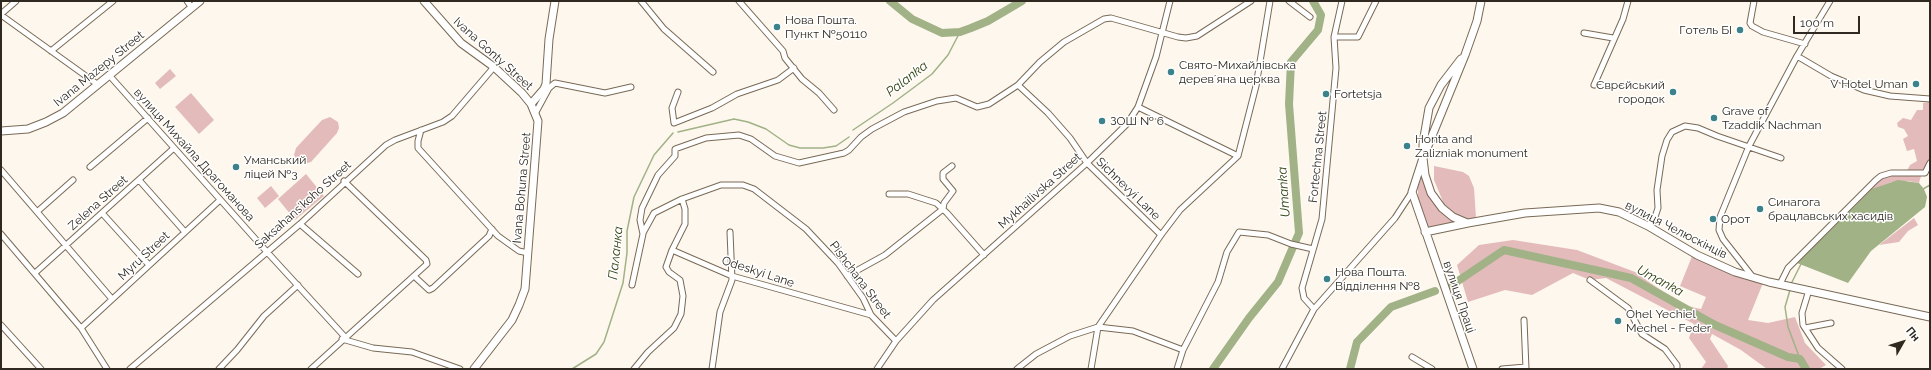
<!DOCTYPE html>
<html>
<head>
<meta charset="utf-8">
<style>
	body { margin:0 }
	#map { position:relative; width:1931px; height:370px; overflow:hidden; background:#fef7ee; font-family:Raleway,sans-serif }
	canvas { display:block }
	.frame { position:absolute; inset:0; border:2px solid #2f2921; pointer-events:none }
	.north { position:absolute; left:1883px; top:322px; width:40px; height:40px; -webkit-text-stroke:3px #fff; paint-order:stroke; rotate:51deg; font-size:11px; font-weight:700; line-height:16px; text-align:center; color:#2f2921 }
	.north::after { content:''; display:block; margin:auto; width:14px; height:18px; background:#2f2921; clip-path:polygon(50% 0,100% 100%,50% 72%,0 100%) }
	.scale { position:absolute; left:1793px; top:16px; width:67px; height:18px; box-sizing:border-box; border:2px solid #2f2921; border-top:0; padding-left:5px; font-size:12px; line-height:14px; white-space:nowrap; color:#2f2921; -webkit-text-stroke:3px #fff; paint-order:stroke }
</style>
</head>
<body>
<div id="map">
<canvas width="1931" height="370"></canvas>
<div class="frame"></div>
<div class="north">Пн</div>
<div class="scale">100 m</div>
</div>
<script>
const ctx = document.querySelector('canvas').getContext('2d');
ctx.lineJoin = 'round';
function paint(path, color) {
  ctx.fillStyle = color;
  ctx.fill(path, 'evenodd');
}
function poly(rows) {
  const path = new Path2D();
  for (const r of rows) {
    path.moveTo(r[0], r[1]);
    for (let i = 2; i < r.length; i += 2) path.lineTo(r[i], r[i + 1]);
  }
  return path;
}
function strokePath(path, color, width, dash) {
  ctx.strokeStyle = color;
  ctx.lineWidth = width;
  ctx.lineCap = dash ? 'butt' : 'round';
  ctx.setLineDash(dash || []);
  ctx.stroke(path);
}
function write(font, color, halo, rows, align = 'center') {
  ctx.font = font + ' Raleway,sans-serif';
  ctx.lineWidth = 3;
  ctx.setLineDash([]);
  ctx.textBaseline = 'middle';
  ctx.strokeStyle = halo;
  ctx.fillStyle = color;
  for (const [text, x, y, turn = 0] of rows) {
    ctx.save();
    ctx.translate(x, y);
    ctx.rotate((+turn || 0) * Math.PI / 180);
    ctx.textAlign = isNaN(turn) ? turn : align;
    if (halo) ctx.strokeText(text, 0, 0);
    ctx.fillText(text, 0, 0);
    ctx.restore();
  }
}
paint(poly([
	[170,69,176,76,160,89,155,83],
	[191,93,214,120,199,134,175,107],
	[1930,102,1930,167,1921,176,1919,183,1908,181,1892,182,1882,186,1852,207,1881,176,1906,173,1910,165,1917,161,1914,149,1907,151,1903,139,1908,136,1904,129,1898,127,1897,123,1903,118,1911,120,1917,110,1923,110,1923,103],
	[330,117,338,122,339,128,337,133,311,162,304,164,299,163,294,155,296,148,322,120],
	[1434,166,1463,172,1469,176,1474,188,1476,218,1467,219,1455,214,1444,204,1434,180],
	[306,174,324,196,295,220,278,199],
	[1422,176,1439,209,1455,224,1432,228,1425,225,1418,200,1418,187],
	[271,186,279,196,265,208,257,198],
	[1914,218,1918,225,1908,231,1899,242,1879,245],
	[1513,240,1577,250,1635,272,1682,305,1701,309,1706,297,1680,286,1693,254,1763,283,1748,320,1768,323,1795,317,1805,343,1826,365,1819,369,1767,369,1741,350,1712,334,1710,339,1728,366,1727,369,1701,369,1706,362,1689,338,1694,324,1606,278,1590,280,1573,273,1532,295,1505,290,1468,302,1457,265,1479,245]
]), '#e3bbbb');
paint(poly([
	[1898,180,1919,183,1924,189,1927,197,1925,207,1871,251,1848,283,1797,263,1872,189]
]), '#a0b286');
strokePath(poly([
	[853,130,893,103,932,74,948,55,960,32],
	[678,132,734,119,748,122,766,129,789,145,800,148,823,148,836,146,849,137],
	[1923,189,1930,185],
	[1791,284,1801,264],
	[1790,290,1785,307,1788,327,1800,359],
	[572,369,596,354,604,342,623,283,627,253,627,231,634,197,654,155,673,133]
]), '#a0b286', 1.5);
strokePath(poly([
	[890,1,912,19,942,33,960,32,971,28,988,21,1022,1],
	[1452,285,1504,250,1631,278,1715,325,1788,357,1800,359,1806,369],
	[1213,369,1249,318,1278,282,1299,233,1289,104,1291,62,1318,30,1321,15,1313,1],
	[1350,369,1357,342,1391,307,1435,291]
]), '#a0b286', 8);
const street = poly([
	[187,1,192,8],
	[641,1,664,29,713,72],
	[739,1,783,51,785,58,802,79,819,93,834,110],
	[1289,1,1310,17],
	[1754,1,1750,23,1752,26,1763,32,1805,44],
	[1,14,16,1],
	[1,15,97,84],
	[1584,33,1613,38],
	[1334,37,1358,37,1376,1],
	[51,51,113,1],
	[1797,56,1831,76,1864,90,1890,96,1930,99],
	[109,75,267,252,345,337],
	[1018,85,1048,113,1070,138,1087,163,1161,235],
	[1594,85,1623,19,1628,1],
	[678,92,672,108,674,123,712,108,737,94,778,80,794,68],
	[1138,107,1238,156],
	[536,112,549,88,555,83,605,93,631,87],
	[421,130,418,141,418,148,498,236,519,251,528,253],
	[90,167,148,118],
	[1,170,112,299],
	[139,180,185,232],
	[889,194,908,194,936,203,947,213,984,255],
	[38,211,73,180],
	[102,213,149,265],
	[300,224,358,274],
	[1648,226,1655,217,1658,208,1657,190,1662,156,1667,140,1672,132,1685,126,1698,128,1717,136,1781,158],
	[643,233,654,213,682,199,721,185,743,185,754,189,806,229,838,263,863,298,871,315,896,341],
	[1,234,81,328,107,369],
	[672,250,732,276,871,315],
	[35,273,174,148],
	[414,276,429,290,433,288,489,236,492,229],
	[847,276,885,255,943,209,944,203,953,191,943,179,943,173,952,166],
	[1752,276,1723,239,1719,230,1720,217,1749,146,1797,56,1830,1],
	[1590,280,1628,308,1642,334,1665,349,1677,365,1677,369],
	[1780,284,1788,268,1876,180,1881,176,1891,173,1925,173,1930,163],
	[632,285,643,234,640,220,642,208,658,175,675,156,675,149,706,138,739,135,751,139,775,156,799,163,844,153,849,150,861,137,872,129,904,112,937,101,956,98,977,107,989,104,1018,85,1040,62,1064,42,1104,19,1111,18,1178,37,1186,38,1197,36,1251,1],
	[1809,290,1802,313,1803,325,1818,348,1842,369],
	[1314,309,1304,298,1302,288,1322,219,1336,68,1334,37,1342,1],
	[1524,320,1526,369],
	[1,325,41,369],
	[81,328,220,200],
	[1805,328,1831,323],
	[342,339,373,348,412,352,460,369],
	[1412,357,1432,369],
	[130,369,300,224,386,145,395,140,443,122,452,116,494,67],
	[219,369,237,350,264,316,298,285],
	[311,369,427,264,426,260,344,181],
	[634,369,648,352,674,328,681,314,683,296,680,280,669,272,666,267,672,250,685,224,685,209,682,199],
	[712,369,720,312,732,280,730,232],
	[877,369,896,341,933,300,1087,163,1127,124,1138,107,1156,57,1170,1],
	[1017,369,1036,354,1070,336,1098,327,1161,235,1180,210,1238,156,1256,86,1270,1],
	[1091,369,1098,327,1133,331,1183,350],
	[1177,369,1183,350,1218,282,1227,252,1239,232,1268,235,1291,244,1313,249],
	[1282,369,1314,309,1395,218,1412,192],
	[1502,369,1526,367]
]);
const secondary = poly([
	[424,1,461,43,494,67,522,93,531,104,538,121,525,289,519,305,512,320,474,369],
	[1461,59,1441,85,1429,108,1423,143,1423,158,1425,175,1431,193,1442,208,1453,217,1467,223],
	[531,104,544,89,546,84,549,39,555,1],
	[1,131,28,129,46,122,63,113,200,1],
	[1425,232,1468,223,1525,213,1599,208,1619,212,1648,226,1697,255,1735,272,1769,282,1930,317],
	[1473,369,1412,192,1423,158,1465,55,1477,21,1481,1]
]);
strokePath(street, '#796a56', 7);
strokePath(secondary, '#796a56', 9);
strokePath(street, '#fff', 5);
strokePath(secondary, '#fff', 7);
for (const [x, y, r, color] of [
	[777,27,4,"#3b828b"],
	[1740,30,4,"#3b828b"],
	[1171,72,4,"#3b828b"],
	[1916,84,4,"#3b828b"],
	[1673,92,4,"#3b828b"],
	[1326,94,4,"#3b828b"],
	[1714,118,4,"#3b828b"],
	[1102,121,4,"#3b828b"],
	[1407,146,4,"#3b828b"],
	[236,167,4,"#3b828b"],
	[1760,209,4,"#3b828b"],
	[1713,219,4,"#3b828b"],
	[1327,279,4,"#3b828b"],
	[1618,321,4,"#3b828b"]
]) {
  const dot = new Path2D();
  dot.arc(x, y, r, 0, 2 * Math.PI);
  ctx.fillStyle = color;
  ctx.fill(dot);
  strokePath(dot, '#fff', 1.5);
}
write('12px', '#2f2921', '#fff', [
	["Нова Пошта.",785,20],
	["Пункт №50110",785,34],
	["Готель БІ",1732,30,"right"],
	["Свято-Михайлівська",1179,65],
	["деревʼяна церква",1179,79],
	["V Hotel Uman",1908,84,"right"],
	["Єврєйський",1665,85,"right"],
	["городок",1665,99,"right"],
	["Fortetsja",1334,94],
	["Grave of",1722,111],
	["Tzaddik Nachman",1722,125],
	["ЗОШ № 6",1110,121],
	["Honta and",1415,139],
	["Zalizniak monument",1415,153],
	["Уманський",244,160],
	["ліцей №3",244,174],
	["Синагога",1768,202],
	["брацлавських хасидів",1768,216],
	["Орот",1721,219],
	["Нова Пошта.",1335,272],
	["Відділення №8",1335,286],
	["Ohel Yechiel",1626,314],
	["Mechel - Feder",1626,328]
], 'left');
write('12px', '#2f2921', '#fff', [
	["Ivana Gonty Street",493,54,42],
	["Ivana Mazepy Street",99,69,-39],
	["вулиця Михайла Драгоманова",194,155,48],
	["Fortechna Street",1318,157,-84],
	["Ivana Bohuna Street",522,188,-85],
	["Sichnevyi Lane",1128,189,44],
	["Mykhailivska Street",1040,191,-42],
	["Zelena Street",98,203,-42],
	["Saksahansʹkoho Street",303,205,-42],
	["вулиця Челюскінців",1676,230,27],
	["Myru Street",144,256,-43],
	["Odeskyi Lane",758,272,18],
	["Pishchana Street",860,280,53],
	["вулиця Праці",1459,297,71]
]);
write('italic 13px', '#314210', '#fff', [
	["Palanka",907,79,-38],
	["Umanka",1284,192,-94],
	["Паланка",616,253,-84],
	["Umanka",1660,281,28]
]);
</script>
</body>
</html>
